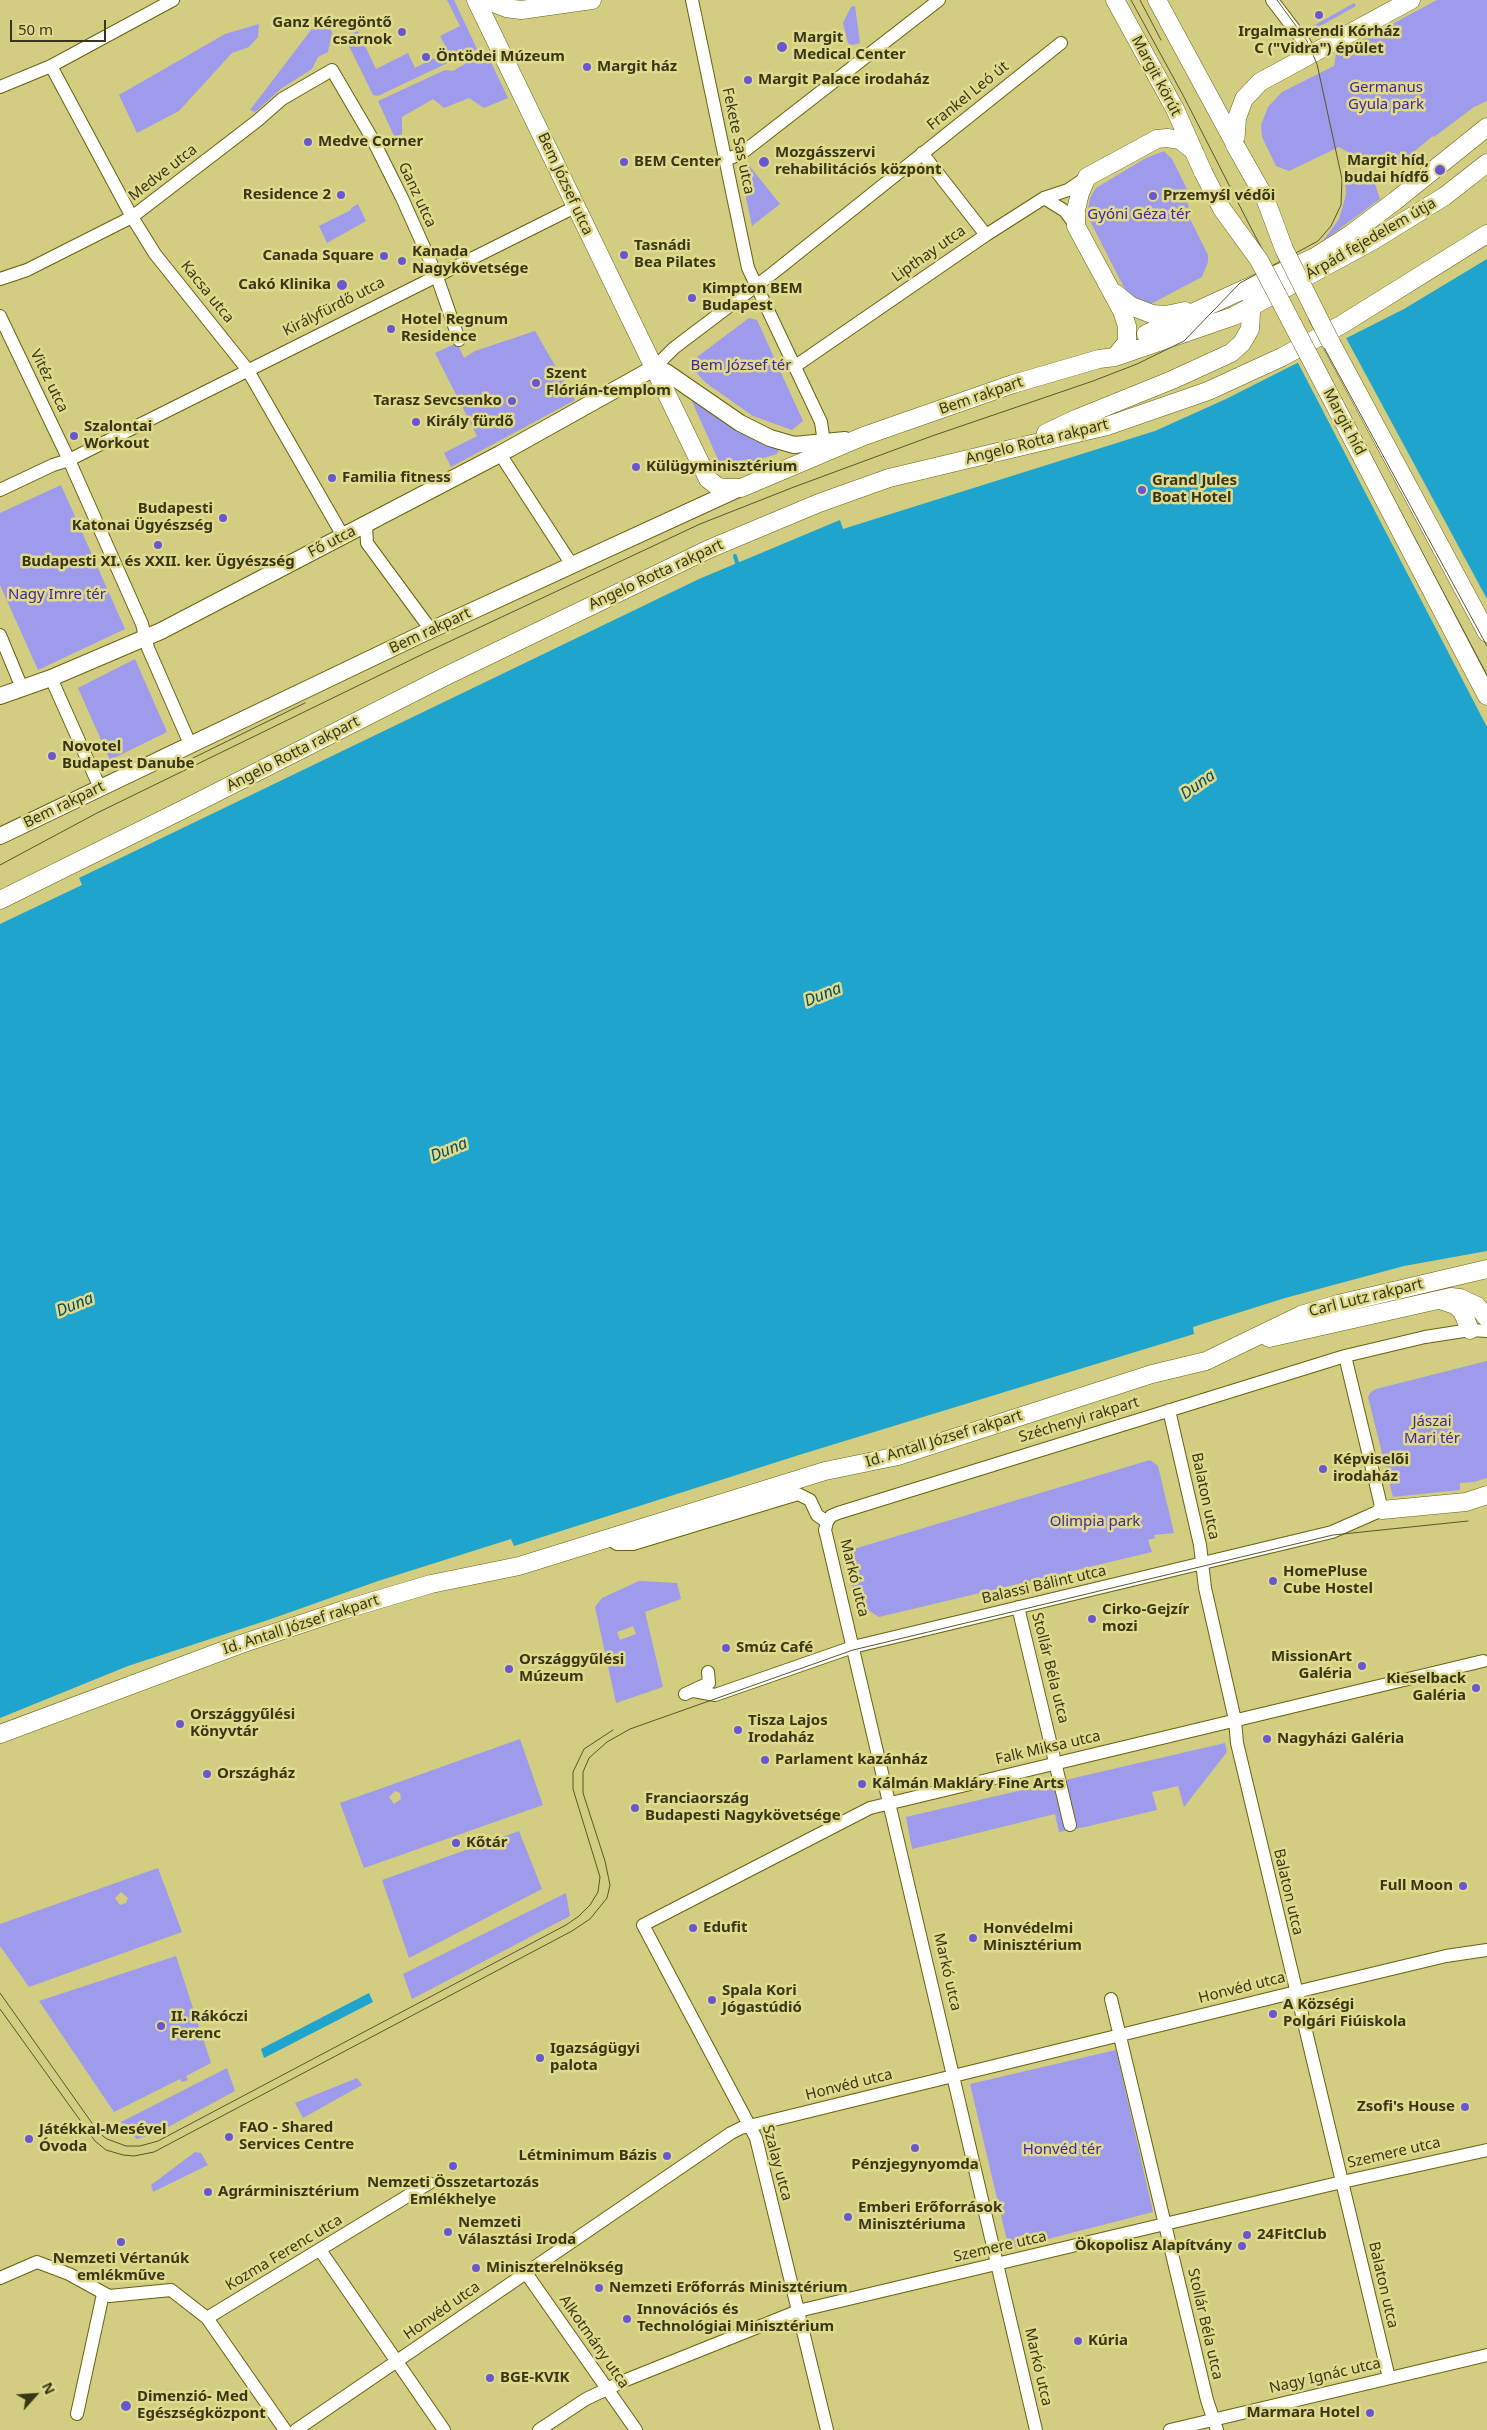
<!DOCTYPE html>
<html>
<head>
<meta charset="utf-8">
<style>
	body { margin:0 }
	#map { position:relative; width:1487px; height:2430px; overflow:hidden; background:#d2cd80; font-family:"Noto Sans",sans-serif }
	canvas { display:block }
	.north { position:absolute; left:10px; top:2370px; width:50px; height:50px; -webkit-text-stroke:4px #dfda8c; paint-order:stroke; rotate:64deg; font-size:14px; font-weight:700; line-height:20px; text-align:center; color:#383616 }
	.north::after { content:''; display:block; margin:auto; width:18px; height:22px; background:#383616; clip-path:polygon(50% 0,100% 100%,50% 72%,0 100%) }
	.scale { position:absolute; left:10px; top:20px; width:96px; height:22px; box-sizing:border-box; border:2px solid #383616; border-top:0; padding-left:6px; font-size:15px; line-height:18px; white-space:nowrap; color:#383616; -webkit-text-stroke:4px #dfda8c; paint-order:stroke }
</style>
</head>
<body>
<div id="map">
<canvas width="1487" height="2430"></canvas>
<div class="north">N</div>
<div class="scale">50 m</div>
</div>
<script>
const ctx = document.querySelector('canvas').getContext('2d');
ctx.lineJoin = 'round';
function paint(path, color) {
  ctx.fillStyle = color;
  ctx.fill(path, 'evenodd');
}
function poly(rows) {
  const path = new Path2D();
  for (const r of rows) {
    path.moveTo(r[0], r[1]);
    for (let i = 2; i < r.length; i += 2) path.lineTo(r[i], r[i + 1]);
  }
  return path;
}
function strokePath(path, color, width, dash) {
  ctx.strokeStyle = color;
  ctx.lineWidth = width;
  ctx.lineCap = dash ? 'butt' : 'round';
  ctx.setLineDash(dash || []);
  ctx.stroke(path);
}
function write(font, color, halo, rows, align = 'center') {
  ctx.font = font + ' "Noto Sans",sans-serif';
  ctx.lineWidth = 5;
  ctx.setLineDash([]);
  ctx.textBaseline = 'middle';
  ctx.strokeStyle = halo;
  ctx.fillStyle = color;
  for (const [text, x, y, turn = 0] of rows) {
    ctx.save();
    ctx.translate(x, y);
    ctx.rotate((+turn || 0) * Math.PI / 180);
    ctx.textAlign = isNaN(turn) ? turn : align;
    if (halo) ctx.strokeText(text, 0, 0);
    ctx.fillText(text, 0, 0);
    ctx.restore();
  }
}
paint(poly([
	[447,0,454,0,477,49,378,96,373,95,344,36,358,31,376,69,408,53,415,68,448,51,440,36,460,26],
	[1437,0,1487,0,1487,101,1474,107,1434,137,1433,136,1400,163,1392,167,1372,166,1339,147,1289,171,1276,166,1262,137,1261,125,1268,107,1282,92,1334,66,1336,54],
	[1354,3,1356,6,1315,29,1313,26],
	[855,6,860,43,852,45,848,43,843,23,851,7],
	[328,18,332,33,328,52,318,57,312,69,282,88,255,112,250,110,314,26],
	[259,24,258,37,249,47,232,53,179,111,137,133,119,95,225,34],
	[488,56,508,98,484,108,469,98,444,108,433,99,402,117,402,134,395,138,378,101,445,70,453,71,470,61],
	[1164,151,1172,159,1190,195,1186,198,1189,207,1185,209,1208,255,1208,262,1202,277,1147,306,1129,297,1089,219,1088,210,1090,198,1096,188,1146,158],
	[748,164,780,204,752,226,741,174,741,170],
	[1355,171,1369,175,1374,181,1380,199,1323,241,1339,219,1343,206,1346,194,1345,175],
	[358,204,366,221,327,243,319,226,351,210,351,208],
	[749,318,757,320,803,421,792,430,753,416,706,383,694,370,697,357],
	[535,331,575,400,451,467,444,453,477,436,435,353,457,343,464,358,475,351],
	[689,395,780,447,777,454,726,469,721,466],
	[61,485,125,629,38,670,0,585,0,513],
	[135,659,167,732,110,760,78,688],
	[1487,1361,1487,1478,1474,1482,1460,1483,1460,1490,1393,1497,1368,1397,1371,1392,1376,1389],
	[1150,1460,1158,1466,1174,1533,1154,1535,1155,1538,1148,1540,1152,1552,879,1617,865,1608,858,1610,844,1552],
	[639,1581,677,1583,681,1599,645,1612,663,1687,616,1703,595,1607,602,1598],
	[633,1626,636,1634,620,1640,617,1632],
	[520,1739,543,1805,364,1868,340,1803],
	[395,1791,400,1793,401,1799,394,1804,389,1797],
	[1225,1743,1227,1752,1184,1807,1178,1786,1152,1792,1157,1810,1085,1827,1059,1832,1055,1814,912,1849,906,1817],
	[519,1831,542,1889,409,1958,382,1880],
	[158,1868,182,1932,29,1987,0,1946,0,1924],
	[121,1892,128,1898,126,1903,120,1905,115,1898],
	[566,1893,570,1916,412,1999,403,1974],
	[176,1956,211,2063,186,2076,188,2080,182,2082,180,2079,114,2112,39,2001],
	[1116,2050,1153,2212,1009,2249,970,2084],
	[227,2068,235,2091,159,2132,137,2139,121,2122],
	[357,2078,362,2085,303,2118,295,2103],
	[195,2152,201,2153,208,2165,153,2192,151,2185]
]), '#9e9bec');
paint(poly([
	[1487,259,1487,1251,1404,1266,1285,1298,1193,1327,1194,1334,799,1455,514,1546,511,1539,378,1581,271,1619,128,1666,0,1718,0,924,82,885,79,878,699,579,840,520,843,529,1155,431,1226,399,1404,309],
	[369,1993,373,2002,264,2058,261,2049]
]), '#1ea4cd');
paint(poly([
	[1345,336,1487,599,1487,727,1297,361]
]), '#d2cd80');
strokePath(poly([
	[735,556,738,566]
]), '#1ea4cd', 4);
const minor = poly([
	[692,0,748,268,821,422,824,443,820,448],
	[1272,0,1304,42,1310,54],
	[51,66,132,217,155,254,247,369,343,536],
	[0,87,51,66,173,0],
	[922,153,986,235],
	[726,160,742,153,939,0],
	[1044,198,1065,211,1076,226],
	[0,279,27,270,132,217,257,121,282,99,332,70,373,140,402,198,436,274,459,340],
	[0,316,69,460,142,624,148,648,190,744],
	[794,367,986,235,1044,198,1068,190,1087,177],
	[654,368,674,348,773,273,1061,43],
	[500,454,572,565],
	[0,490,53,465,69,460,575,207],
	[366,525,367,543,431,630],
	[0,635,22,688],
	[51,678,100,788],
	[1169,1410,1200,1545,1205,1588,1235,1720,1237,1743,1389,2378],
	[609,1539,617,1544,633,1544,798,1494,810,1500,817,1515,827,1522],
	[1018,1607,1070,1825],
	[694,1691,715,1695,853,1647,1332,1532,1382,1510,1345,1356],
	[685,1694,709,1683,708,1672],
	[1111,1999,1207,2400,1217,2430],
	[320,2250,444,2430],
	[526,2273,636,2430],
	[0,2278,37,2262,69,2274,109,2296,171,2290,207,2318,285,2430],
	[207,2318,429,2183],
	[77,2414,103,2294],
	[296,2430,731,2133,741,2128,1296,1992,1446,1956,1487,1950],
	[539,2430,586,2399,626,2380,798,2311,1342,2182,1487,2150],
	[827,2430,756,2138,643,1925,870,1808,1483,1661],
	[1036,2430,827,1538,825,1530,827,1522,831,1516,838,1513,1345,1356,1425,1337,1470,1330,1487,1331],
	[1170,2430,1487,2355]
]);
const tertiary = poly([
	[0,696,51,678,161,631,500,454,654,368,666,372,740,423,770,438,794,445,845,440],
	[0,836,422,634,740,488]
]);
const secondary = poly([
	[476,0,708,479,718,487,726,488,741,488,864,436,1013,384,1099,359,1115,357,1234,316,1374,240,1445,196,1487,163],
	[486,0,506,8,521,10,592,0],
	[1115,0,1175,109,1203,172],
	[1157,0,1235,144],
	[1235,145,1237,118,1244,99,1260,82,1411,0],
	[1115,293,1131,306,1152,314,1166,315,1185,311],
	[1146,334,1315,257,1351,234,1395,201,1487,127],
	[1330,341,1487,633],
	[1115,357,1127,342,1127,326,1122,311,1076,226,1076,210,1080,193,1087,177,1157,139,1167,138,1180,140,1193,150],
	[1046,433,1078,418,1172,380,1231,353,1242,343,1250,329,1252,298],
	[1469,662,1487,696],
	[0,900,184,809,446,676,709,549,819,503,889,478,1107,426,1208,391,1282,357,1341,325,1487,234],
	[1443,1301,1455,1305,1462,1311,1470,1330],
	[1269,1338,1451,1297,1460,1298,1477,1306,1487,1318],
	[1382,1510,1466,1502,1487,1495],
	[0,1734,241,1644,343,1610,431,1584,519,1566,825,1471,898,1456,1152,1374,1206,1361,1301,1315,1338,1304,1487,1269]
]);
strokePath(minor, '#68620d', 14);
strokePath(tertiary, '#68620d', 18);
strokePath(secondary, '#68620d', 19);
strokePath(minor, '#fff', 12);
strokePath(tertiary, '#fff', 16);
strokePath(secondary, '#fff', 18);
strokePath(poly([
	[1131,0,1184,97,1250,226,1487,675],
	[1140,0,1161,40],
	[1309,320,1487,646],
	[191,759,305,703],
	[0,865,97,813,425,653,700,524,794,487,932,436,1093,381,1137,364,1184,341,1240,283,1318,241,1331,226,1341,205,1342,179,1317,64,1307,41,1277,0],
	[0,1993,99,2133,107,2139,126,2146,140,2146,158,2141,566,1925,579,1916,590,1905,598,1892,600,1877,573,1789,573,1772,584,1749,613,1730],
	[0,2009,95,2141,106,2150,123,2155,134,2156,154,2152,572,1931,590,1919,607,1898,610,1885,605,1861,583,1793,583,1772,589,1758,607,1742,630,1729,853,1650,1333,1535,1468,1521]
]), '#59562c', 1);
const secondaryBridge = poly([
	[1235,145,1265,198,1284,249,1330,341],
	[1203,172,1222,209,1259,260,1469,662]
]);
strokePath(secondaryBridge, '#68620d', 19, []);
strokePath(secondaryBridge, '#fff', 18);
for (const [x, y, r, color] of [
	[1319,15,5,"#6857d1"],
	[402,32,5,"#6857d1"],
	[782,47,6,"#6857d1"],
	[426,57,5,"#6857d1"],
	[587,67,5,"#6857d1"],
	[748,80,5,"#6857d1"],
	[308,142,5,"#6857d1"],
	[624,162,5,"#6857d1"],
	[764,162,6,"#6857d1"],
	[1440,170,6,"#6857d1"],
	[341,195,5,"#6857d1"],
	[1153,196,5,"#6857d1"],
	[624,255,5,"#6857d1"],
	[384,256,5,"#6857d1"],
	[402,261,5,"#6857d1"],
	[342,285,6,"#6857d1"],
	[692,298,5,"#6857d1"],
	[391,329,5,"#6857d1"],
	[536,383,5,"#6857d1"],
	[512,401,5,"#6857d1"],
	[416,422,5,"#6857d1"],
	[74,436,5,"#6857d1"],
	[636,467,5,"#6857d1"],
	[332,478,5,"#6857d1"],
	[1142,490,5,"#6857d1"],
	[223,518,5,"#6857d1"],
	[158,545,5,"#6857d1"],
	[52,756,5,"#6857d1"],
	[1323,1469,5,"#6857d1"],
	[1273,1581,5,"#6857d1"],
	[1092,1619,5,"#6857d1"],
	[726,1648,5,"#6857d1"],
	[1362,1666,5,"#6857d1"],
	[509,1669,5,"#6857d1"],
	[1476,1688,5,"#6857d1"],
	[180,1724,5,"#6857d1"],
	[738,1730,5,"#6857d1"],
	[1267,1739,5,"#6857d1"],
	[765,1760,5,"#6857d1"],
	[207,1774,5,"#6857d1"],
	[862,1784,5,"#6857d1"],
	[635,1808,5,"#6857d1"],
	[456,1843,5,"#6857d1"],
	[1463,1886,5,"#6857d1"],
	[693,1928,5,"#6857d1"],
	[973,1938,5,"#6857d1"],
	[712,2000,5,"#6857d1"],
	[1273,2014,5,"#6857d1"],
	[161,2026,5,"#6857d1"],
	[540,2058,5,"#6857d1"],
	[1465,2107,5,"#6857d1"],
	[229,2137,5,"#6857d1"],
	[29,2139,5,"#6857d1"],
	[915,2148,5,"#6857d1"],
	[667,2156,5,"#6857d1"],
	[453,2166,5,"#6857d1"],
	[208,2192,5,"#6857d1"],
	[848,2217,5,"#6857d1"],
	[448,2232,5,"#6857d1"],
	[1247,2235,5,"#6857d1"],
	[121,2242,5,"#6857d1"],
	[1242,2246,5,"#6857d1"],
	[476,2268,5,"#6857d1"],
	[599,2288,5,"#6857d1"],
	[627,2319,5,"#6857d1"],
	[1078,2341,5,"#6857d1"],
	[490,2378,5,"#6857d1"],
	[126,2406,6,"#6857d1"],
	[1370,2413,5,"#6857d1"]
]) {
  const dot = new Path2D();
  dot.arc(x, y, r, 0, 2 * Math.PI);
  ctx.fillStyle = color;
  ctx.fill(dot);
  strokePath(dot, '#dfda8c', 2);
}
write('bold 15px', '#383616', '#dfda8c', [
	["Ganz Kéregöntő",392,23,"right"],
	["csarnok",392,40,"right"],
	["Irgalmasrendi Kórház",1319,32,"center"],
	["C (\"Vidra\") épület",1319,49,"center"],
	["Margit",793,38],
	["Medical Center",793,55],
	["Öntödei Múzeum",436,57],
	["Margit ház",597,67],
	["Margit Palace irodaház",758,80],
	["Medve Corner",318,142],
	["Mozgásszervi",775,153],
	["rehabilitációs központ",775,170],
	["Margit híd,",1429,161,"right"],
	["budai hídfő",1429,178,"right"],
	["BEM Center",634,162],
	["Residence 2",331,195,"right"],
	["Przemyśl védői",1163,196],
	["Tasnádi",634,246],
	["Bea Pilates",634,263],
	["Kanada",412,252],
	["Nagykövetsége",412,269],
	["Canada Square",374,256,"right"],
	["Cakó Klinika",331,285,"right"],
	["Kimpton BEM",702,289],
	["Budapest",702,306],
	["Hotel Regnum",401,320],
	["Residence",401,337],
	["Szent",546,374],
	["Flórián-templom",546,391],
	["Tarasz Sevcsenko",502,401,"right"],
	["Király fürdő",426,422],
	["Szalontai",84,427],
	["Workout",84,444],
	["Külügyminisztérium",646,467],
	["Familia fitness",342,478],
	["Grand Jules",1152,481],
	["Boat Hotel",1152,498],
	["Budapesti",213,509,"right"],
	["Katonai Ügyészség",213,526,"right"],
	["Budapesti XI. és XXII. ker. Ügyészség",158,562,"center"],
	["Novotel",62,747],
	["Budapest Danube",62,764],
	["Képviselői",1333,1460],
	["irodaház",1333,1477],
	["HomePluse",1283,1572],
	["Cube Hostel",1283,1589],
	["Cirko-Gejzír",1102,1610],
	["mozi",1102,1627],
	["Smúz Café",736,1648],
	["MissionArt",1352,1657,"right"],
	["Galéria",1352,1674,"right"],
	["Országgyűlési",519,1660],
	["Múzeum",519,1677],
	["Kieselback",1466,1679,"right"],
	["Galéria",1466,1696,"right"],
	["Országgyűlési",190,1715],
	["Könyvtár",190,1732],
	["Tisza Lajos",748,1721],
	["Irodaház",748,1738],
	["Nagyházi Galéria",1277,1739],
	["Parlament kazánház",775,1760],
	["Országház",217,1774],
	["Kálmán Makláry Fine Arts",872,1784],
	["Franciaország",645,1799],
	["Budapesti Nagykövetsége",645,1816],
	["Kőtár",466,1843],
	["Full Moon",1453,1886,"right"],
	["Edufit",703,1928],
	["Honvédelmi",983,1929],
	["Minisztérium",983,1946],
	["Spala Kori",722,1991],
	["Jógastúdió",722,2008],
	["A Községi",1283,2005],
	["Polgári Fiúiskola",1283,2022],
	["II. Rákóczi",171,2017],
	["Ferenc",171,2034],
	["Igazságügyi",550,2049],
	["palota",550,2066],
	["Zsofi's House",1455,2107,"right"],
	["FAO - Shared",239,2128],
	["Services Centre",239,2145],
	["Játékkal-Mesével",39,2130],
	["Óvoda",39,2147],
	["Létminimum Bázis",657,2156,"right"],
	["Pénzjegynyomda",915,2165,"center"],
	["Nemzeti Összetartozás",453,2183,"center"],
	["Emlékhelye",453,2200,"center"],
	["Agrárminisztérium",218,2192],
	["Emberi Erőforrások",858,2208],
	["Minisztériuma",858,2225],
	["Nemzeti",458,2223],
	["Választási Iroda",458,2240],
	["24FitClub",1257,2235],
	["Ökopolisz Alapítvány",1232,2246,"right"],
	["Nemzeti Vértanúk",121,2259,"center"],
	["emlékműve",121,2276,"center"],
	["Miniszterelnökség",486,2268],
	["Nemzeti Erőforrás Minisztérium",609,2288],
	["Innovációs és",637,2310],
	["Technológiai Minisztérium",637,2327],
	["Kúria",1088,2341],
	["BGE-KVIK",500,2378],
	["Dimenzió- Med",137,2397],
	["Egészségközpont",137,2414],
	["Marmara Hotel",1360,2413,"right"]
], 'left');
write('15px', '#383616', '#dfda8c', [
	["Margit körút",1156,76,62],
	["Frankel Leó út",968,96,-39],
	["Fekete Sas utca",738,141,78],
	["Medve utca",163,173,-38],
	["Bem József utca",565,184,65],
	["Ganz utca",417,195,65],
	["Árpád fejedelem útja",1371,239,-30],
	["Lipthay utca",929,254,-35],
	["Kacsa utca",207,292,51],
	["Királyfürdő utca",334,307,-27],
	["Vitéz utca",49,381,64],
	["Bem rakpart",981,396,-19],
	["Margit híd",1344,422,62],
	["Angelo Rotta rakpart",1037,442,-14],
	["Fő utca",332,542,-27],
	["Angelo Rotta rakpart",656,575,-25],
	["Bem rakpart",430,631,-25],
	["Angelo Rotta rakpart",293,754,-27],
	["Bem rakpart",64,805,-26],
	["Carl Lutz rakpart",1366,1298,-14],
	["Széchenyi rakpart",1079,1420,-17],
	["Id. Antall József rakpart",944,1439,-17],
	["Balaton utca",1205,1496,78],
	["Markó utca",854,1578,76],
	["Balassi Bálint utca",1044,1585,-13],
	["Id. Antall József rakpart",301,1625,-18],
	["Stollár Béla utca",1050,1668,76],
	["Falk Miksa utca",1048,1748,-13],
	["Balaton utca",1288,1892,77],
	["Markó utca",947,1972,77],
	["Honvéd utca",1242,1988,-14],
	["Honvéd utca",849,2085,-14],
	["Szemere utca",1394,2153,-13],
	["Szalay utca",777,2163,75],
	["Szemere utca",1000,2247,-13],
	["Kozma Ferenc utca",284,2253,-31],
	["Balaton utca",1383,2285,77],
	["Honvéd utca",442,2311,-35],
	["Stollár Béla utca",1205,2324,77],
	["Alkotmány utca",594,2342,55],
	["Markó utca",1038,2367,77],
	["Nagy Ignác utca",1325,2376,-13]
]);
write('15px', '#42269f', '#dfda8c', [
	["Germanus",1386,88],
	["Gyula park",1386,105],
	["Gyóni Géza tér",1139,215],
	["Bem József tér",741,366],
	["Nagy Imre tér",57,595],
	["Jászai",1432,1422],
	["Mari tér",1432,1439],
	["Olimpia park",1095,1522],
	["Honvéd tér",1062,2150]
]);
write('italic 16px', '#034c62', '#dfda8c', [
	["Duna",1198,785,-35],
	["Duna",823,995,-22],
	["Duna",449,1150,-22],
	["Duna",75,1305,-22]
]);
</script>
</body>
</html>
